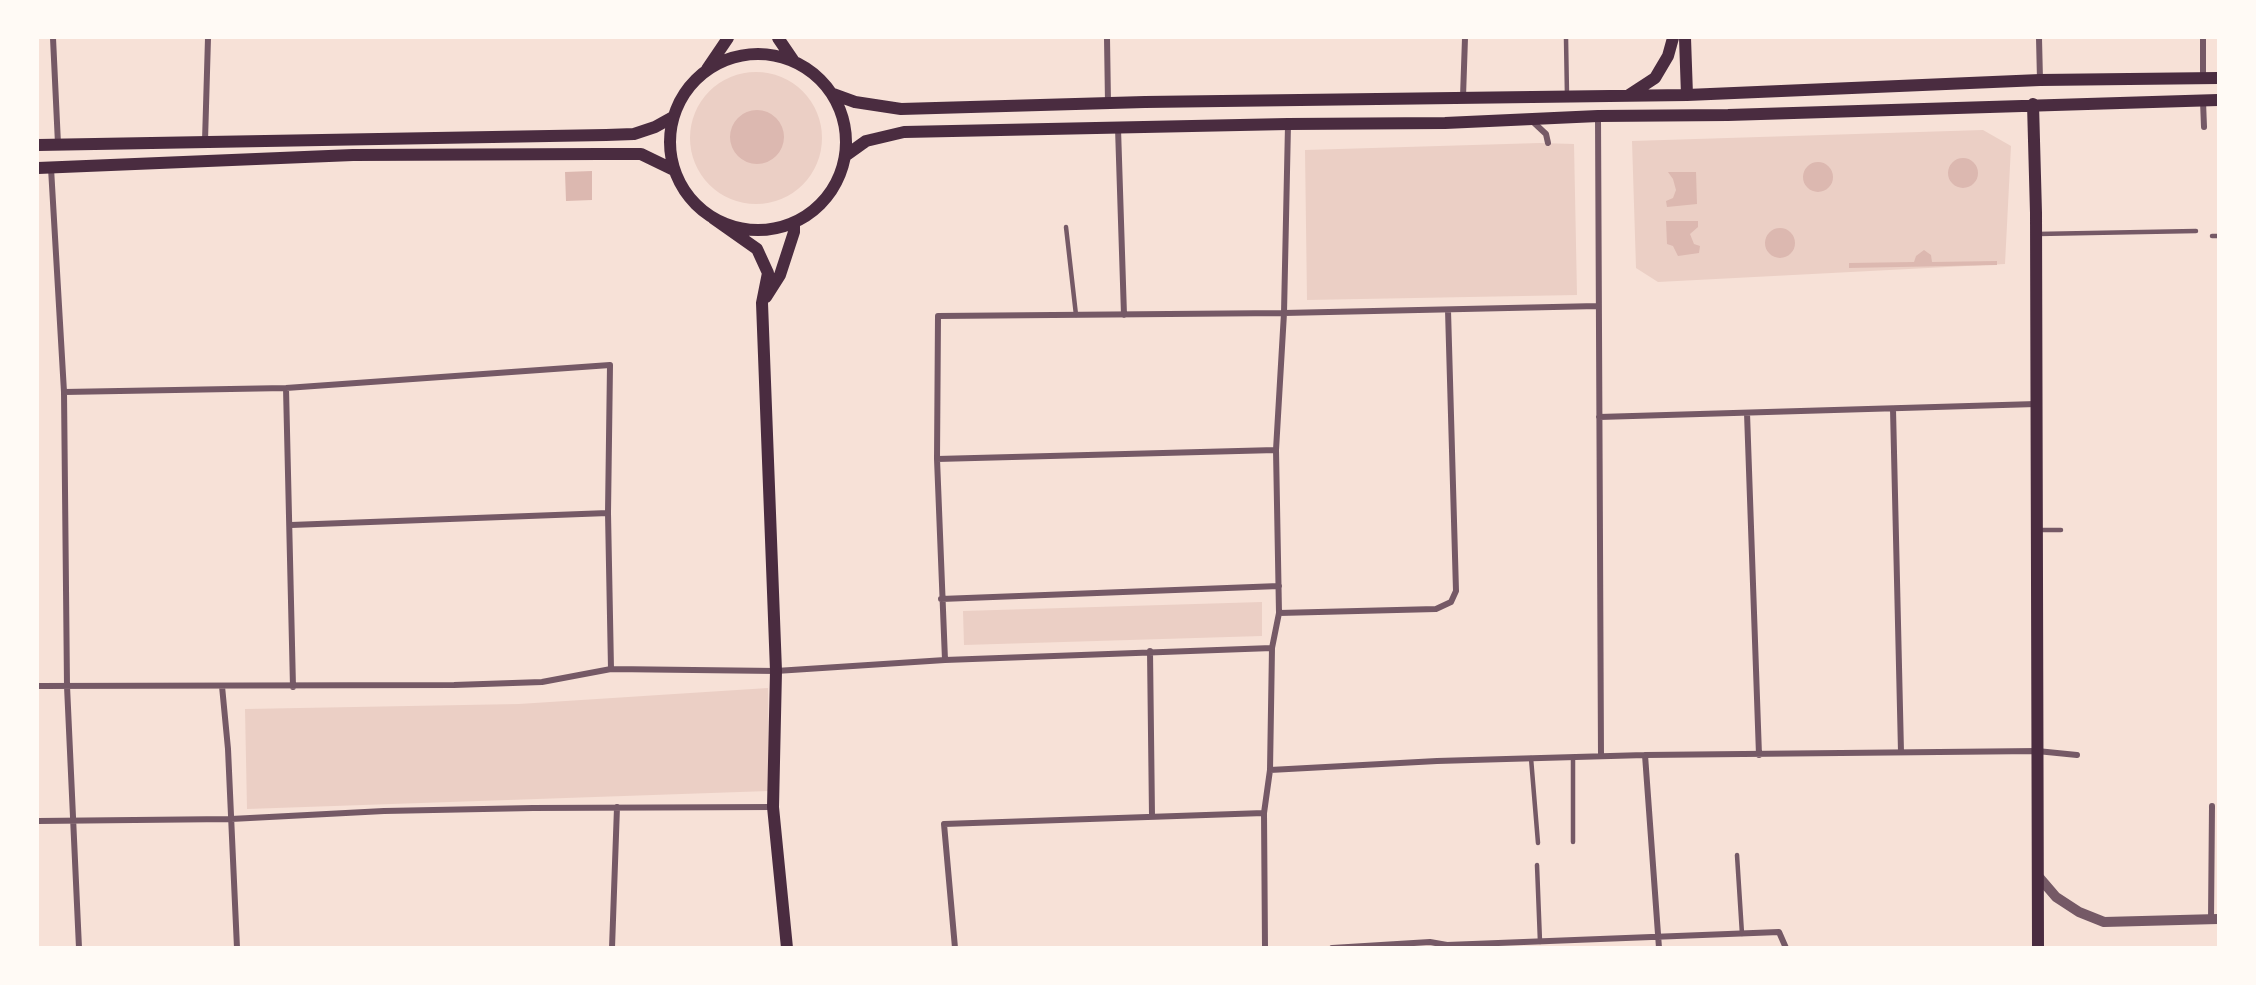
<!DOCTYPE html>
<html>
<head>
<meta charset="utf-8">
<style>
	body { margin:0 }
	#map { position:relative; width:2256px; height:985px; overflow:hidden; background:#f7e1d7; font-family:Georgia,serif }
	canvas { display:block }
	.frame { position:absolute; inset:0; border:39px solid #fffaf5; pointer-events:none }
</style>
</head>
<body>
<div id="map">
<canvas width="2256" height="985"></canvas>
<div class="frame"></div>
</div>
<script>
const ctx = document.querySelector('canvas').getContext('2d');
ctx.lineJoin = 'round';
function paint(path, color) {
  ctx.fillStyle = color;
  ctx.fill(path, 'evenodd');
}
function poly(rows) {
  const path = new Path2D();
  for (const r of rows) {
    if (r.length === 3) {
      path.moveTo(r[0] + r[2], r[1]);
      path.arc(r[0], r[1], r[2], 0, 2 * Math.PI);
      continue;
    }
    path.moveTo(r[0], r[1]);
    for (let i = 2; i < r.length; i += 2) path.lineTo(r[i], r[i + 1]);
  }
  return path;
}
function strokePath(path, color, width, dash) {
  ctx.strokeStyle = color;
  ctx.lineWidth = width;
  ctx.lineCap = dash ? 'butt' : 'round';
  ctx.setLineDash(dash || []);
  ctx.stroke(path);
}
paint(poly([
	[756,138,66],
	[1983,130,2011,146,2005,264,1658,282,1636,268,1632,141],
	[1540,143,1574,144,1577,295,1307,300,1305,150],
	[1262,602,1262,636,964,645,963,611],
	[768,688,769,791,247,809,245,709,519,704]
]), '#ebcfc5');
paint(poly([
	[757,137,27],
	[1963,173,15],
	[1818,177,15],
	[592,171,592,200,566,201,565,172],
	[1668,172,1696,172,1697,204,1667,207,1666,201,1673,198,1676,190,1673,179],
	[1666,221,1698,221,1698,227,1690,234,1694,244,1700,246,1699,253,1678,256,1673,246,1667,244],
	[1780,243,15],
	[1924,250,1931,255,1932,262,1997,261,1997,265,1849,268,1849,263,1914,262,1916,256]
]), '#dcb8b0');
strokePath(poly([
	[1566,38,1567,96],
	[1066,227,1076,315],
	[2037,234,2196,231],
	[2212,236,2218,236],
	[2037,530,2061,530],
	[1531,758,1538,843],
	[1573,842,1573,757],
	[1737,855,1742,934],
	[1537,865,1540,942]
]), '#755966', 4.5);
strokePath(poly([
	[53,38,58,144],
	[1107,38,1108,103],
	[2039,38,2040,80],
	[2203,38,2203,78],
	[1463,97,1465,38],
	[2203,101,2204,127],
	[1598,117,1601,756],
	[1531,120,1546,134,1548,143],
	[1118,128,1124,315],
	[205,141,208,38],
	[51,168,64,392,67,686,79,948],
	[286,388,293,687],
	[64,392,286,388,610,365,608,513,611,669],
	[1893,409,1901,752],
	[1747,413,1759,755],
	[1599,417,2036,404],
	[937,459,1276,450],
	[291,525,608,513],
	[941,599,1279,586],
	[1279,613,1436,609,1451,602,1456,591,1448,310],
	[1150,651,1152,816],
	[945,660,937,459,938,316,1284,313,1598,306],
	[38,686,454,685,542,682,611,669,776,671,945,660,1272,648],
	[222,686,228,749,237,948],
	[1645,755,1659,948],
	[1270,770,1437,761,1645,755,2037,751,2077,755],
	[38,821,231,819,384,811,533,808,773,807],
	[2211,919,2212,806],
	[612,948,617,807],
	[955,948,944,824,1264,813],
	[1265,948,1264,813,1270,770,1272,648,1279,613,1276,450,1284,313,1288,125],
	[1332,948,1430,942,1447,945,1779,932,1786,948]
]), '#755966', 6);
strokePath(poly([
	[2038,876,2056,897,2079,912,2104,922,2218,919]
]), '#755966', 10);
strokePath(poly([
	[778,38,793,60],
	[1685,38,1687,95],
	[758,142,88],
	[707,69,728,38],
	[833,94,855,102,901,109,1145,102,1687,95,2040,80,2218,78],
	[1629,95,1655,78,1668,56,1673,38],
	[2033,104,2036,213,2038,948],
	[38,145,606,135,634,134,655,127,673,117],
	[845,156,866,141,904,132,1288,124,1445,123,1598,116,1728,115,2218,100],
	[38,168,353,155,600,154,641,154,674,170],
	[713,218,757,249,768,273,762,303,776,671,773,807,787,948],
	[766,297,780,275,794,232,794,223]
]), '#4a2c40', 12);
</script>
</body>
</html>
